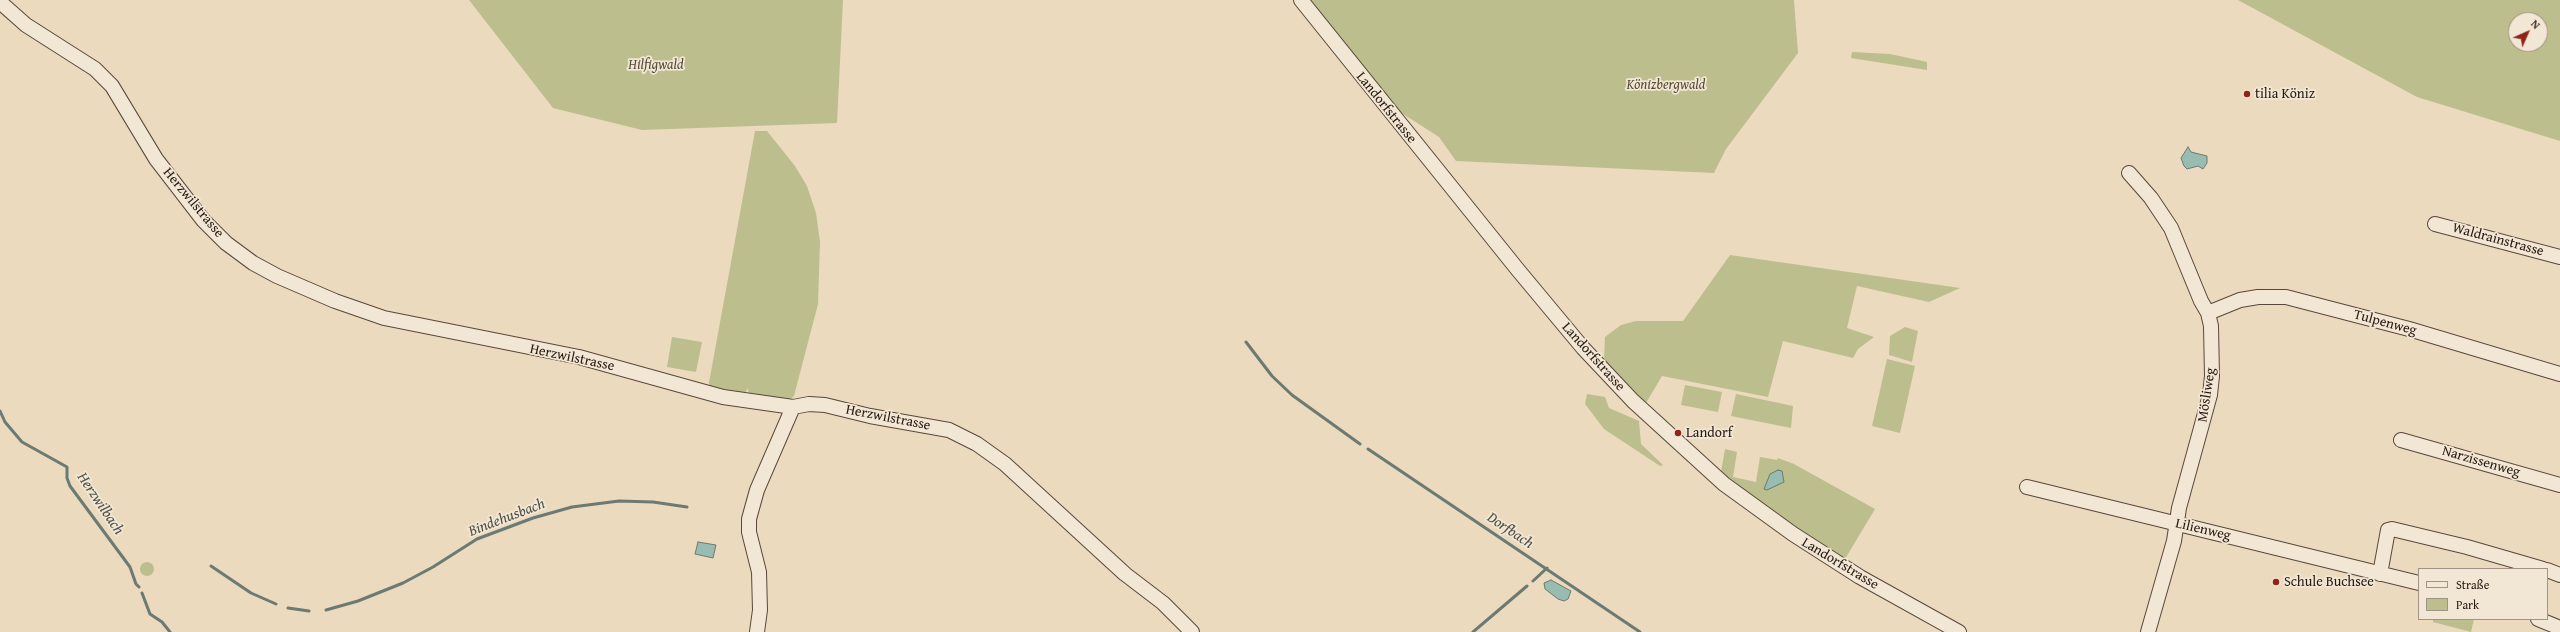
<!DOCTYPE html>
<html>
<head>
<meta charset="utf-8">
<style>
	body { margin:0 }
	#map { position:relative; width:2560px; height:632px; overflow:hidden; background:#ebdabd; font-family:"Gentium Book Plus",serif }
	canvas { display:block }
	.legend { position:absolute; left:2418px; top:568px; width:130px; height:52px; box-sizing:border-box; background:#f2e7d4; border:1px solid #a19486; margin:0; padding:5px 7px; list-style:none; font-size:12px; color:#271811 }
	.legend li { display:flex; align-items:center; gap:8px; height:20px }
	.legend b { width:20px; border:1px solid #a19486 }
	.north { position:absolute; left:2508px; top:12px; width:40px; height:40px; box-sizing:border-box; background:#f2e7d4; border:1px solid #a19486; border-radius:50%; rotate:45deg; font-size:11px; font-weight:700; line-height:16px; text-align:center; color:#271811 }
	.north::after { content:''; display:block; margin:auto; width:14px; height:18px; background:#8f2418; clip-path:polygon(50% 0,100% 100%,50% 72%,0 100%) }
</style>
</head>
<body>
<div id="map">
<canvas width="2560" height="632"></canvas>
<ul class="legend">
<li><b style="height:5px;background:#f2e7d4"></b>Straße</li>
<li><b style="height:11px;background:#bdbe8d"></b>Park</li>
</ul>
<div class="north">N</div>
</div>
<script>
const ctx = document.querySelector('canvas').getContext('2d');
ctx.lineJoin = 'round';
function paint(path, color) {
  ctx.fillStyle = color;
  ctx.fill(path, 'evenodd');
}
function poly(rows) {
  const path = new Path2D();
  for (const r of rows) {
    if (r.length === 3) {
      path.moveTo(r[0] + r[2], r[1]);
      path.arc(r[0], r[1], r[2], 0, 2 * Math.PI);
      continue;
    }
    path.moveTo(r[0], r[1]);
    for (let i = 2; i < r.length; i += 2) path.lineTo(r[i], r[i + 1]);
  }
  return path;
}
function strokePath(path, color, width, dash) {
  ctx.strokeStyle = color;
  ctx.lineWidth = width;
  ctx.lineCap = dash ? 'butt' : 'round';
  ctx.setLineDash(dash || []);
  ctx.stroke(path);
}
function write(font, color, halo, rows, align = 'center') {
  ctx.font = font + ' "Gentium Book Plus",serif';
  ctx.lineWidth = 3.5;
  ctx.setLineDash([]);
  ctx.textBaseline = 'middle';
  ctx.strokeStyle = halo;
  ctx.fillStyle = color;
  for (const [text, x, y, turn = 0] of rows) {
    ctx.save();
    ctx.translate(x, y);
    ctx.rotate((+turn || 0) * Math.PI / 180);
    ctx.textAlign = isNaN(turn) ? turn : align;
    if (halo) ctx.strokeText(text, 0, 0);
    ctx.fillText(text, 0, 0);
    ctx.restore();
  }
}
paint(poly([
	[469,0,843,0,837,123,642,130,553,108],
	[1311,0,1794,0,1798,53,1726,149,1714,173,1456,161,1439,137,1400,112],
	[2238,0,2560,0,2560,141,2417,97],
	[2516,20,2540,20,2540,44,2516,44],
	[1852,52,1890,54,1927,62,1927,70,1851,58],
	[755,131,767,131,795,166,807,186,816,213,820,242,818,304,794,396,789,400,749,397,748,388,743,397,708,388],
	[1730,255,1960,288,1929,302,1857,286,1847,328,1874,337,1858,349,1853,358,1783,341,1768,397,1662,376,1646,403,1604,360,1605,337,1621,325,1636,321,1683,321],
	[1905,327,1918,331,1912,362,1889,355,1890,336],
	[672,337,702,342,696,372,667,367],
	[1887,359,1915,366,1900,433,1872,426],
	[1685,385,1722,392,1718,412,1681,405],
	[1587,394,1605,397,1609,408,1639,421,1641,444,1663,465,1660,466,1604,429,1585,404],
	[1736,394,1793,406,1791,428,1731,416],
	[1725,449,1737,452,1733,477,1756,482,1760,457,1777,460,1778,458,1794,464,1875,509,1845,559,1795,529,1721,472],
	[147,569,7],
	[2433,619,2474,619,2471,632,2433,622]
]), '#bdbe8d');
const water = poly([
	[2188,147,2191,152,2207,156,2207,163,2203,169,2198,166,2187,169,2184,166,2181,158,2188,147],
	[1778,470,1782,471,1784,482,1767,490,1764,489,1770,474,1778,470],
	[698,542,716,545,713,558,695,554,698,542],
	[1551,580,1571,591,1568,599,1564,601,1558,599,1545,589,1544,583,1551,580]
]);
paint(water, '#98bbb2');
strokePath(water, '#6b7a72', 1);
strokePath(poly([
	[1246,342,1272,376,1292,395,1360,444],
	[0,411,5,422,22,442,67,467,67,478,70,486,130,567,136,584,139,587],
	[1368,449,1640,632],
	[211,566,251,593,276,604],
	[1533,581,1547,568],
	[142,593,150,614,162,622,170,632],
	[288,608,309,611],
	[326,610,358,601,403,583,433,567,477,539,533,518,572,507,619,501,653,502,687,507],
	[1473,632,1527,586]
]), '#6b7a72', 3);
const minor = poly([
	[1301,0,1518,270,1583,348,1633,401,1724,484,1793,534,1860,577,1959,632],
	[0,2,26,25,95,69,112,86,156,159,203,220,226,243,253,263,277,276,335,301,384,318,579,357,723,397,793,407,809,404,825,405,870,416,949,430,977,444,1005,464,1125,574,1163,603,1192,632],
	[2129,173,2151,198,2171,228,2201,301,2208,313,2211,326,2212,376,2210,395,2179,508,2174,541,2148,632],
	[2435,224,2560,257],
	[2208,313,2240,300,2258,297,2286,297,2409,329,2560,374],
	[2401,440,2560,485],
	[2027,487,2419,583],
	[2547,570,2560,575],
	[2380,574,2388,530,2392,529,2467,547,2543,569],
	[2538,619,2560,628],
	[757,632,760,610,759,572,749,532,749,519,757,490,793,407]
]);
strokePath(minor, '#58483c', 16);
strokePath(minor, '#f2e7d4', 14);
for (const [x, y, r, color] of [
	[2247,94,4,"#8f2418"],
	[1678,433,4,"#8f2418"],
	[2276,582,4,"#8f2418"]
]) {
  const dot = new Path2D();
  dot.arc(x, y, r, 0, 2 * Math.PI);
  ctx.fillStyle = color;
  ctx.fill(dot);
  strokePath(dot, '#f2e7d4', 1.5);
}
write('italic 14px', '#544a36', '#f2e7d4', [
	["Hilfigwald",656,65],
	["Könizbergwald",1666,85]
]);
write('14px', '#271811', '#f2e7d4', [
	["tilia Köniz",2255,94],
	["Landorf",1686,433],
	["Schule Buchsee",2284,582]
], 'left');
write('14px', '#271811', '#f2e7d4', [
	["Landorfstrasse",1386,108,51],
	["Herzwilstrasse",193,203,50],
	["Waldrainstrasse",2498,240,15],
	["Tulpenweg",2385,323,15],
	["Landorfstrasse",1593,357,48],
	["Herzwilstrasse",572,358,12],
	["Mösliweg",2207,395,-81],
	["Herzwilstrasse",888,418,11],
	["Narzissenweg",2481,462,16],
	["Lilienweg",2203,530,13],
	["Landorfstrasse",1840,564,31]
]);
write('italic 15px', '#4f5149', '#f2e7d4', [
	["Herzwilbach",100,504,56],
	["Bindehusbach",507,518,-21],
	["Dorfbach",1510,531,34]
]);
</script>
</body>
</html>
